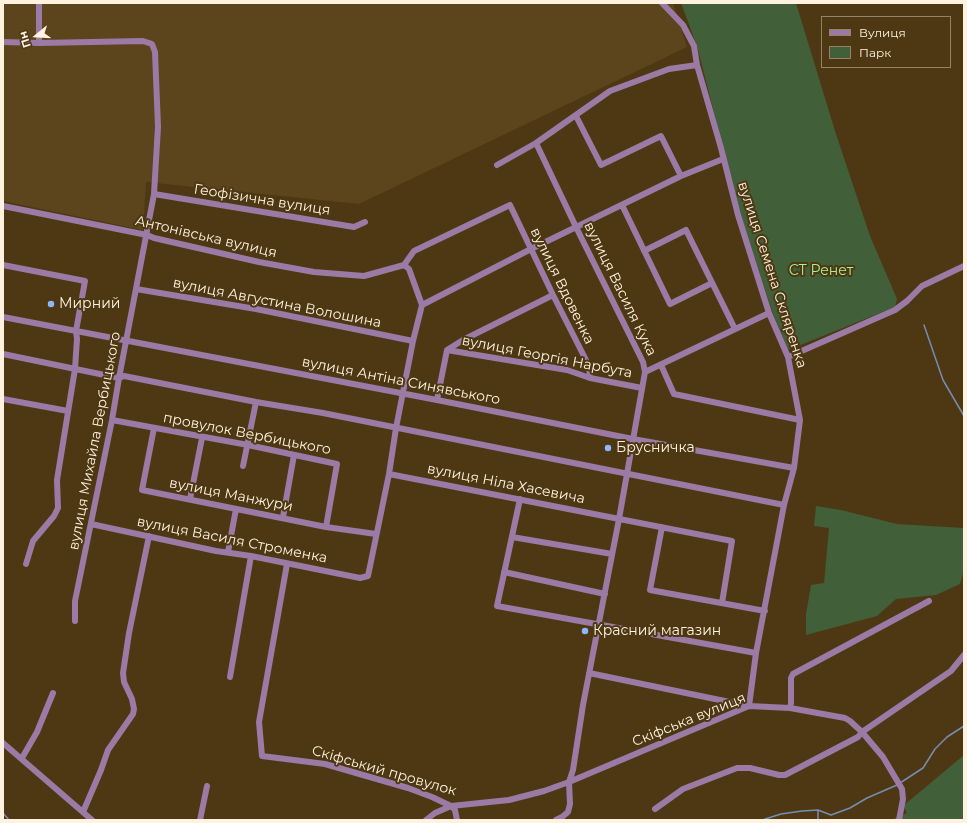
<!DOCTYPE html>
<html>
<head>
<meta charset="utf-8">
<style>
	body { margin:0 }
	#map { position:relative; width:967px; height:823px; overflow:hidden; background:#4d3813; font-family:Montserrat,sans-serif }
	canvas { display:block }
	.frame { position:absolute; inset:0; border:4px solid #fff2de; pointer-events:none }
	.legend { position:absolute; left:821px; top:16px; width:130px; height:52px; box-sizing:border-box; background:#4d3813; border:1px solid #948264; margin:0; padding:5px 7px; list-style:none; font-size:12px; color:#fff2de }
	.legend li { display:flex; align-items:center; gap:8px; height:20px }
	.legend b { width:20px; border:1px solid #948264 }
	.north { position:absolute; left:16px; top:16px; width:40px; height:40px; -webkit-text-stroke:3px #4d3813; paint-order:stroke; rotate:252deg; font-size:11px; font-weight:700; line-height:16px; text-align:center; color:#fff2de }
	.north::after { content:''; display:block; margin:auto; width:14px; height:18px; background:#fff2de; clip-path:polygon(50% 0,100% 100%,50% 72%,0 100%) }
</style>
</head>
<body>
<div id="map">
<canvas width="967" height="823"></canvas>
<div class="frame"></div>
<ul class="legend">
<li><b style="height:5px;background:#9c7aa6"></b>Вулиця</li>
<li><b style="height:11px;background:#415f38"></b>Парк</li>
</ul>
<div class="north">Пн</div>
</div>
<script>
const ctx = document.querySelector('canvas').getContext('2d');
ctx.lineJoin = 'round';
function paint(path, color) {
  ctx.fillStyle = color;
  ctx.fill(path, 'evenodd');
}
function poly(rows) {
  const path = new Path2D();
  for (const r of rows) {
    path.moveTo(r[0], r[1]);
    for (let i = 2; i < r.length; i += 2) path.lineTo(r[i], r[i + 1]);
  }
  return path;
}
function strokePath(path, color, width, dash) {
  ctx.strokeStyle = color;
  ctx.lineWidth = width;
  ctx.lineCap = dash ? 'butt' : 'round';
  ctx.setLineDash(dash || []);
  ctx.stroke(path);
}
function write(font, color, halo, rows, align = 'center') {
  ctx.font = font + ' Montserrat,sans-serif';
  ctx.lineWidth = 4;
  ctx.setLineDash([]);
  ctx.textBaseline = 'middle';
  ctx.strokeStyle = halo;
  ctx.fillStyle = color;
  for (const [text, x, y, turn = 0] of rows) {
    ctx.save();
    ctx.translate(x, y);
    ctx.rotate((+turn || 0) * Math.PI / 180);
    ctx.textAlign = isNaN(turn) ? turn : align;
    if (halo) ctx.strokeText(text, 0, 0);
    ctx.fillText(text, 0, 0);
    ctx.restore();
  }
}
paint(poly([
	[3,3,673,3,687,47,359,204,146,182,143,230,3,201]
]), '#5c451c');
paint(poly([
	[681,3,796,3,835,131,870,236,897,299,895,307,788,350,772,311,738,206,697,46],
	[816,506,841,510,897,524,964,528,964,570,960,584,936,595,896,599,877,616,806,635,806,614,811,585,824,583,829,528,814,526],
	[964,755,964,820,891,820,907,813,903,806]
]), '#415f38');
strokePath(poly([
	[924,325,943,380,964,416],
	[900,783,923,768,935,749,947,737,964,726],
	[818,810,818,820],
	[3,813,9,820],
	[762,820,781,814,802,811,818,810,831,815,850,808,867,798,897,785]
]), '#758db2', 1.5);
strokePath(poly([
	[662,3,683,25,694,46,697,65,721,148,738,215,769,313,788,357,800,420,794,468,784,505,756,653,749,706],
	[3,42,39,43,143,41,152,44,155,52,158,127,154,194,119,378,112,420,75,601,75,621],
	[39,43,39,3],
	[576,116,601,165,661,136,681,176],
	[536,143,576,227,643,362,645,372,619,519,583,705,573,770,569,782,570,804,568,812,562,817,556,820],
	[497,165,536,143,610,91,669,69,697,65],
	[154,194,354,227,365,222],
	[622,205,670,304,712,283],
	[3,206,147,235,154,238,259,262,314,272,364,276,404,265],
	[644,251,686,230,735,329],
	[3,265,85,281,76,331,77,339,75,369,57,480,58,508,54,516,33,541,26,564],
	[404,265,414,251,510,205,553,295,589,366,590,378],
	[136,289,256,309,413,341],
	[422,305,531,249,681,176,723,159],
	[3,317,437,400,633,439,794,468],
	[447,350,567,370,590,378,642,388],
	[3,354,119,378,124,376,256,402,323,413,784,505],
	[788,357,895,310,907,301,922,286,964,266],
	[661,365,674,394,800,420],
	[645,372,769,313],
	[3,399,68,411],
	[437,400,447,350,463,340,553,295],
	[112,420,248,445,337,464,326,527],
	[154,428,142,490,326,527,376,534],
	[243,466,256,402],
	[389,474,732,541,722,603],
	[190,499,202,438],
	[520,499,497,606,756,653],
	[283,517,294,455],
	[91,524,216,551,251,556,360,578,368,576,389,474,396,428,413,341,422,305,409,269,404,265],
	[662,527,650,590,765,611],
	[512,537,612,554],
	[228,552,236,509],
	[287,564,259,722,262,756,325,764,408,788,432,797,451,806,509,800,544,791,569,782,749,706,790,708,845,718,850,721,862,732,883,757,902,789,903,799,899,820],
	[504,572,605,594],
	[589,673,749,706],
	[230,677,251,556],
	[790,708,791,703,791,678,793,674,929,601],
	[3,743,92,820],
	[22,758,37,732,53,693],
	[655,809,683,789,737,768,750,768,779,775,785,775,858,737,862,732,951,671,964,655],
	[83,812,101,770,108,750,133,714,134,709,132,699,124,682,123,673,129,633,149,536],
	[200,820,207,786],
	[426,820,435,813,451,806,455,810,457,820]
]), '#9c7aa6', 6);
for (const [x, y, r, color] of [
	[51,304,4,"#8db9fc"],
	[608,448,4,"#8db9fc"],
	[585,631,4,"#8db9fc"]
]) {
  const dot = new Path2D();
  dot.arc(x, y, r, 0, 2 * Math.PI);
  ctx.fillStyle = color;
  ctx.fill(dot);
  strokePath(dot, '#4d3813', 1.5);
}
write('14px', '#fff2de', '#4d3813', [
	["Геофізична вулиця",262,200,9],
	["Антонівська вулиця",206,237,13],
	["вулиця Семена Скляренка",772,275,72],
	["вулиця Вдовенка",562,286,64],
	["вулиця Василя Кука",620,289,64],
	["вулиця Августина Волошина",277,303,11],
	["вулиця Георгія Нарбута",547,357,11],
	["вулиця Антіна Синявського",401,381,11],
	["провулок Вербицького",247,434,11],
	["вулиця Михайла Вербицького",95,441,-79],
	["вулиця Ніла Хасевича",506,484,11],
	["вулиця Манжури",231,495,11],
	["вулиця Василя Строменка",232,540,11],
	["Скіфська вулиця",689,720,-22],
	["Скіфський провулок",384,771,16]
]);
write('14px', '#aaf095', '#4d3813', [
	["СТ Ренет",821,271]
]);
write('14px', '#fff2de', '#4d3813', [
	["Мирний",59,304],
	["Брусничка",616,448],
	["Красний магазин",593,631]
], 'left');
</script>
</body>
</html>
